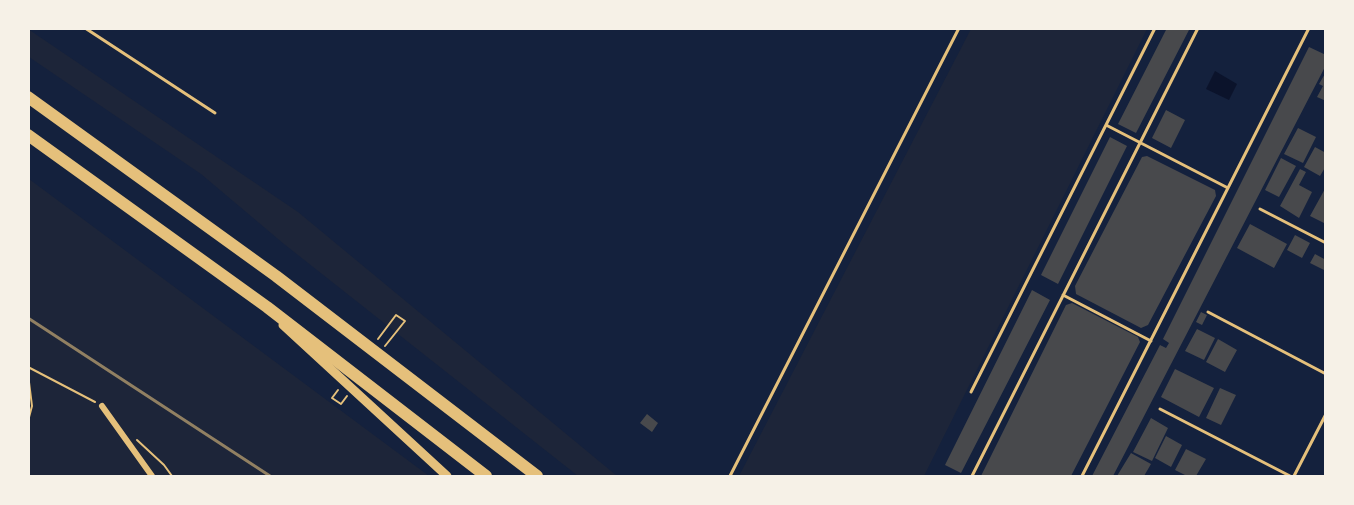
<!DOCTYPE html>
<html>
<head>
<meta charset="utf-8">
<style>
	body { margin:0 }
	#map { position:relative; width:1354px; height:505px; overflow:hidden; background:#14213d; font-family:Overpass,sans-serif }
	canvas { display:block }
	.frame { position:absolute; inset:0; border:30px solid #f6f1e7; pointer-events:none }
</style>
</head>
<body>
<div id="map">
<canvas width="1354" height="505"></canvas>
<div class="frame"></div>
</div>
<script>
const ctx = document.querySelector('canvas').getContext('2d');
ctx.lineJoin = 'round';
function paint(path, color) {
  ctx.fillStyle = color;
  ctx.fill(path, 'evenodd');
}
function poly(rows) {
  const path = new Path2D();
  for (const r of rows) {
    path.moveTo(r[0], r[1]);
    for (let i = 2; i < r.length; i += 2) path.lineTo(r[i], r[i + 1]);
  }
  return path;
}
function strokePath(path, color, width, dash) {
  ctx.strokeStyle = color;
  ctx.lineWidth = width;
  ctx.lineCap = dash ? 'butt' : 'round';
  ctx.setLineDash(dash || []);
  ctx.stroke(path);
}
paint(poly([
	[28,29,298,212,617,476,578,476,284,244,201,174,29,57],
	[971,29,1147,29,924,476,739,476],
	[29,179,429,476,29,476]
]), '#1d2539');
paint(poly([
	[1215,71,1237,84,1229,100,1206,89]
]), '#0b132b');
paint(poly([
	[1167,28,1190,28,1136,133,1118,124],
	[1309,47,1326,55,1326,65,1113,476,1092,476,1160,345,1166,348,1169,343,1163,339],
	[1326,72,1326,101,1317,97,1323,86,1319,84],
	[1166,110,1185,120,1171,148,1152,138],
	[1298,128,1316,137,1303,163,1284,154],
	[1110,137,1127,146,1058,284,1041,275],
	[1315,147,1326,153,1326,166,1320,176,1304,167],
	[1147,156,1215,190,1216,196,1148,325,1141,328,1076,294,1075,286,1142,157],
	[1281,158,1296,166,1279,197,1265,190],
	[1300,169,1306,172,1299,185,1312,192,1299,218,1280,206],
	[1326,187,1326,224,1310,216],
	[1250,224,1287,244,1274,268,1237,248],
	[1295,235,1310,243,1302,258,1287,250],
	[1315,254,1326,260,1326,271,1310,263],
	[1032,290,1050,300,961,473,945,465],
	[1072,303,1138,337,1140,342,1071,476,981,476,1066,305],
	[1201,312,1207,315,1202,325,1196,322],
	[1197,329,1215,338,1204,360,1185,351],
	[1218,339,1237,350,1225,372,1206,362],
	[1175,369,1214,388,1199,417,1161,397],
	[1220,388,1236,395,1221,425,1206,418],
	[647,414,658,423,652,432,640,423],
	[1151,418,1168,428,1152,461,1133,452],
	[1166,436,1182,445,1171,467,1155,458],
	[1186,449,1206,459,1196,476,1187,476,1175,470],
	[1131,453,1151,464,1144,476,1117,476]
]), '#48494c');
strokePath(poly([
	[378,339,396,315,405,321,385,346],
	[28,367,95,402],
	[28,374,32,406,28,421],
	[338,390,332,398,341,404,347,396],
	[137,440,164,465,172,476]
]), '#e5c07b', 2);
strokePath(poly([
	[85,28,215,113],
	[1106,125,1228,188],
	[1260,209,1326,243],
	[1063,295,1151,341],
	[1208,312,1326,374],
	[971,392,1155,28],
	[1160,409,1290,476],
	[730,476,959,28],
	[972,476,1198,28],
	[1082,476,1309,28],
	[1294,476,1326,414]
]), '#e5c07b', 3);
strokePath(poly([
	[102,406,152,476]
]), '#e5c07b', 6);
strokePath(poly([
	[283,325,447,476]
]), '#e5c07b', 9);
strokePath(poly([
	[28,97,276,276,537,476],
	[28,135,267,307,486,476]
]), '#e5c07b', 12);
strokePath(poly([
	[28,318,270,476]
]), '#918062', 3);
</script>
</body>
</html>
